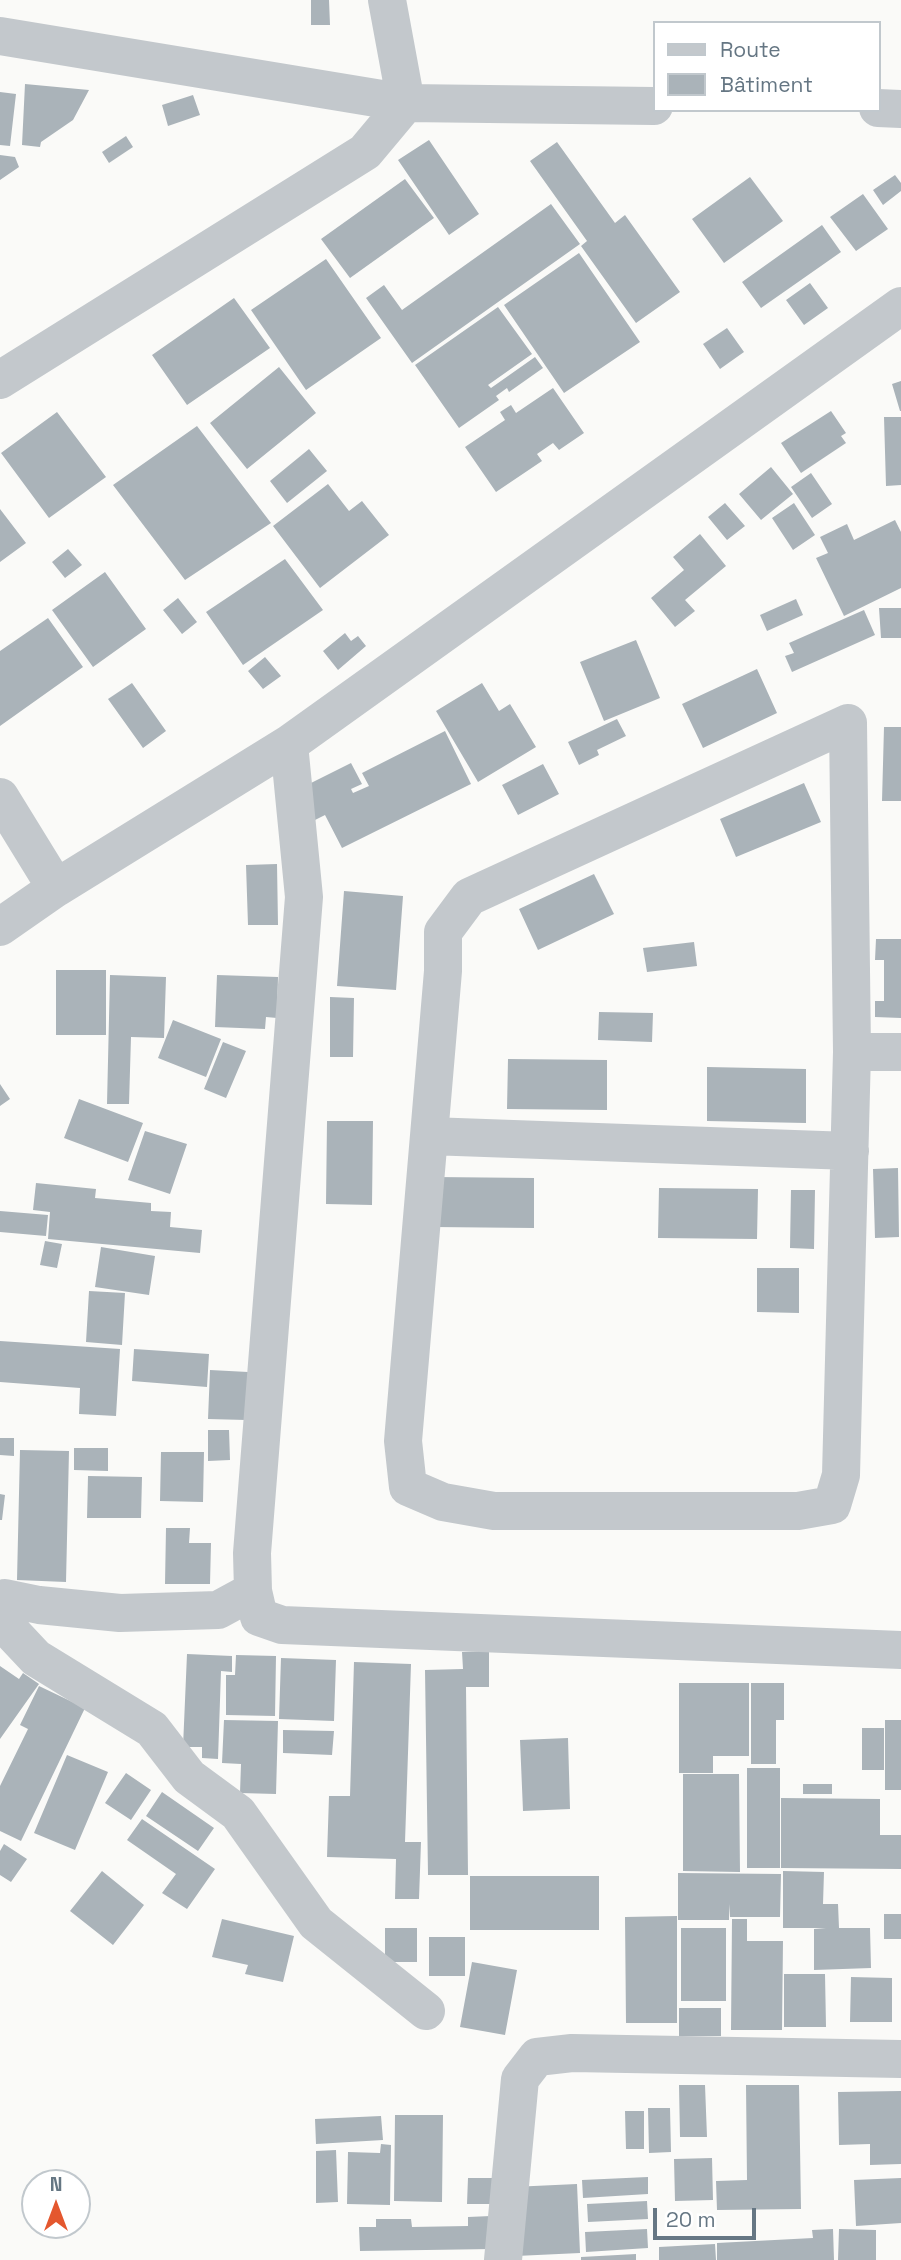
<!DOCTYPE html>
<html>
<head>
<meta charset="utf-8">
<style>
	body { margin:0 }
	#map { position:relative; width:901px; height:2260px; overflow:hidden; background:#fafaf8; font-family:"Space Grotesk",sans-serif }
	canvas { display:block }
	.legend { position:absolute; left:653px; top:21px; width:228px; height:91px; box-sizing:border-box; background:#fff; border:2px solid #c1c8cd; margin:0; padding:9px 12px; list-style:none; font-size:21px; color:#657683 }
	.legend li { display:flex; align-items:center; gap:14px; height:35px }
	.legend b { width:35px; border:2px solid #c1c8cd }
	.north { position:absolute; left:21px; top:2169px; width:70px; height:70px; box-sizing:border-box; background:#fff; border:2px solid #c1c8cd; border-radius:50%; rotate:0deg; font-size:19px; font-weight:700; line-height:28px; text-align:center; color:#657683 }
	.north::after { content:''; display:block; margin:auto; width:24px; height:32px; background:#e4572e; clip-path:polygon(50% 0,100% 100%,50% 72%,0 100%) }
	.scale { position:absolute; left:653px; top:2208px; width:103px; height:32px; box-sizing:border-box; border:4px solid #657683; border-top:0; padding-left:9px; font-size:21px; line-height:24px; white-space:nowrap; color:#657683; -webkit-text-stroke:5px #fff; paint-order:stroke }
</style>
</head>
<body>
<div id="map">
<canvas width="901" height="2260"></canvas>
<ul class="legend">
<li><b style="height:9px;background:#c3c8cc"></b>Route</li>
<li><b style="height:19px;background:#aab3b9"></b>Bâtiment</li>
</ul>
<div class="north">N</div>
<div class="scale">20 m</div>
</div>
<script>
const ctx = document.querySelector('canvas').getContext('2d');
ctx.lineJoin = 'round';
function paint(path, color) {
  ctx.fillStyle = color;
  ctx.fill(path, 'evenodd');
}
function poly(rows) {
  const path = new Path2D();
  for (const r of rows) {
    path.moveTo(r[0], r[1]);
    for (let i = 2; i < r.length; i += 2) path.lineTo(r[i], r[i + 1]);
  }
  return path;
}
function strokePath(path, color, width, dash) {
  ctx.strokeStyle = color;
  ctx.lineWidth = width;
  ctx.lineCap = dash ? 'butt' : 'round';
  ctx.setLineDash(dash || []);
  ctx.stroke(path);
}
paint(poly([
	[311,0,329,0,330,25,311,25],
	[25,84,89,90,73,120,41,142,40,147,22,145],
	[0,92,16,94,10,146,0,145],
	[193,95,200,115,168,126,162,105],
	[126,136,133,147,109,163,102,152],
	[429,140,479,214,449,235,398,160],
	[557,142,615,223,625,215,680,292,636,323,581,246,587,241,530,161],
	[0,155,15,157,19,167,0,180],
	[895,175,901,183,901,191,883,205,873,190],
	[750,177,783,221,724,263,692,219],
	[405,179,434,218,350,278,321,239],
	[863,194,888,229,856,251,830,217],
	[551,204,580,244,412,363,366,298,384,285,402,310],
	[822,225,841,252,761,308,742,282],
	[579,253,640,342,564,393,504,305],
	[326,259,381,338,306,390,251,310],
	[810,283,828,308,804,325,786,300],
	[234,298,270,348,187,405,152,355],
	[498,307,532,354,488,385,491,388,535,357,543,368,509,392,507,388,496,396,499,400,459,428,415,365],
	[727,328,744,352,720,369,703,344],
	[279,367,316,413,247,469,210,423],
	[901,381,901,411,900,411,892,384],
	[553,388,584,433,559,450,553,443,537,454,542,461,496,492,465,447,505,420,500,412,511,405,516,413],
	[831,411,846,433,841,436,846,443,801,473,781,443],
	[57,412,106,477,49,518,1,453],
	[884,417,901,417,901,485,886,486],
	[197,426,271,523,185,580,113,485],
	[309,449,327,471,287,503,270,481],
	[771,467,793,494,761,520,739,494],
	[811,473,832,504,812,518,791,487],
	[328,484,349,511,362,501,389,535,320,588,273,526],
	[725,503,745,526,727,540,708,517],
	[794,503,815,535,793,550,772,518],
	[0,509,26,543,0,562],
	[895,520,901,532,901,588,844,616,816,558,828,553,820,537,847,524,854,540],
	[700,534,726,566,685,600,695,611,675,627,651,598,684,570,673,557],
	[68,549,82,565,65,578,52,562],
	[285,559,323,610,243,665,206,612],
	[105,572,146,629,93,667,52,610],
	[178,598,197,622,182,634,163,610],
	[796,599,803,615,767,631,760,615],
	[879,608,901,608,901,638,881,638],
	[864,610,875,635,792,672,785,656,794,653,789,643],
	[48,618,83,667,0,726,0,651],
	[345,633,351,641,358,636,366,646,338,670,323,651],
	[636,640,660,698,604,721,580,662],
	[265,657,281,676,263,689,248,671],
	[757,669,777,713,703,748,682,704],
	[132,683,166,731,143,748,108,699],
	[482,683,499,711,510,704,536,747,478,782,436,711],
	[617,719,626,736,597,750,599,755,579,765,568,742],
	[884,727,901,727,901,801,882,801],
	[445,731,471,784,342,848,325,815,313,821,297,790,351,763,362,784,351,789,353,793,369,786,362,773],
	[543,764,559,794,518,815,502,785],
	[804,783,821,822,736,857,720,819],
	[277,864,278,925,248,925,246,865],
	[594,874,614,914,538,950,519,909],
	[344,891,403,896,396,990,337,986],
	[876,939,901,939,901,1018,875,1017,875,1001,884,1001,884,960,875,960],
	[694,942,697,966,647,972,643,948],
	[56,970,106,970,106,1035,56,1035],
	[110,975,166,977,164,1038,131,1037,129,1104,107,1104],
	[217,975,278,977,277,1018,266,1017,265,1029,215,1027],
	[330,997,354,998,353,1057,330,1057],
	[599,1012,653,1013,652,1042,598,1040],
	[173,1020,221,1039,206,1077,158,1058],
	[223,1042,246,1051,226,1098,204,1089],
	[508,1059,607,1060,607,1110,507,1109],
	[707,1067,806,1069,806,1123,707,1121],
	[0,1084,10,1099,0,1106],
	[79,1099,143,1123,128,1162,64,1138],
	[327,1121,373,1121,372,1205,326,1204],
	[145,1131,187,1144,170,1194,128,1180],
	[898,1168,899,1237,875,1238,873,1169],
	[435,1177,534,1178,534,1228,434,1227],
	[36,1183,96,1189,95,1198,151,1203,151,1211,171,1212,170,1227,202,1230,200,1253,48,1239,50,1212,33,1210],
	[659,1188,758,1189,757,1239,658,1238],
	[791,1190,815,1190,814,1249,790,1248],
	[0,1211,48,1215,46,1236,0,1232],
	[45,1241,62,1244,57,1268,40,1265],
	[101,1247,155,1256,149,1295,95,1287],
	[757,1268,799,1268,799,1313,757,1312],
	[89,1291,125,1293,122,1345,86,1342],
	[0,1341,120,1349,116,1416,79,1414,80,1388,0,1382],
	[134,1349,209,1354,207,1387,132,1381],
	[210,1370,248,1372,246,1420,208,1419],
	[208,1430,229,1430,230,1460,208,1461],
	[0,1438,14,1438,14,1456,0,1455],
	[74,1448,108,1448,108,1471,74,1470],
	[20,1450,69,1451,66,1582,17,1580],
	[161,1452,204,1452,203,1502,160,1501],
	[88,1476,142,1477,141,1518,87,1518],
	[0,1494,5,1495,2,1520,0,1520],
	[166,1528,190,1528,189,1543,211,1543,210,1584,165,1584],
	[489,1651,489,1687,466,1687,468,1875,428,1875,425,1670,463,1669,462,1652],
	[187,1654,232,1656,232,1672,221,1671,218,1759,202,1758,202,1747,183,1747],
	[236,1655,276,1656,275,1716,226,1715,226,1675,235,1675],
	[281,1658,336,1660,334,1721,279,1719],
	[354,1662,411,1664,405,1842,421,1842,419,1899,395,1899,396,1859,327,1857,329,1796,350,1796],
	[0,1666,19,1679,23,1673,39,1684,0,1739],
	[679,1683,749,1683,749,1756,713,1756,713,1773,679,1773],
	[751,1683,784,1683,784,1720,776,1720,776,1764,751,1764],
	[39,1686,85,1708,21,1841,0,1831,0,1786,28,1729,20,1725],
	[224,1720,278,1721,276,1794,240,1793,241,1764,222,1763],
	[885,1720,901,1720,901,1790,885,1790],
	[862,1728,884,1728,884,1770,862,1770],
	[283,1730,334,1731,332,1755,283,1753],
	[568,1738,570,1809,523,1811,520,1740],
	[67,1755,108,1772,75,1850,34,1833],
	[747,1768,780,1768,780,1868,747,1868],
	[126,1773,151,1790,131,1820,105,1803],
	[683,1774,739,1774,740,1872,683,1871],
	[803,1784,832,1784,832,1794,803,1794],
	[162,1792,214,1828,198,1851,146,1816],
	[781,1798,880,1799,880,1835,901,1835,901,1869,781,1868],
	[142,1819,215,1869,187,1909,162,1893,176,1874,127,1840],
	[4,1844,27,1859,11,1882,0,1875,0,1851],
	[102,1871,144,1905,113,1945,70,1911],
	[783,1871,824,1872,823,1904,838,1904,839,1928,870,1928,871,1968,814,1970,814,1929,826,1928,783,1928],
	[678,1873,781,1874,780,1917,730,1917,729,1904,729,1920,678,1920],
	[470,1876,599,1876,599,1930,470,1930],
	[884,1914,901,1914,901,1939,884,1939],
	[677,1916,677,2023,626,2023,625,1917],
	[222,1919,294,1936,283,1982,245,1974,248,1965,212,1957],
	[732,1919,747,1919,747,1941,783,1941,782,2030,731,2030],
	[385,1928,417,1928,417,1962,385,1962],
	[681,1928,726,1928,726,2001,681,2001],
	[429,1937,465,1937,465,1976,429,1976],
	[472,1962,517,1970,505,2035,460,2027],
	[784,1974,825,1974,826,2027,784,2027],
	[851,1977,892,1978,892,2022,850,2022],
	[679,2008,721,2008,721,2036,679,2036],
	[679,2085,705,2085,707,2137,680,2137],
	[746,2085,799,2085,801,2209,717,2210,716,2181,747,2180],
	[901,2091,901,2164,870,2165,870,2144,839,2145,838,2092],
	[648,2108,670,2108,671,2152,649,2153],
	[625,2111,644,2111,644,2149,626,2149],
	[395,2115,443,2115,442,2202,394,2201],
	[381,2116,383,2140,316,2144,315,2119],
	[381,2144,391,2145,390,2205,347,2204,348,2152,380,2153],
	[336,2150,338,2202,316,2203,316,2151],
	[712,2158,713,2200,675,2201,674,2159],
	[648,2177,648,2194,583,2198,582,2180],
	[468,2178,493,2178,493,2204,467,2204],
	[901,2178,901,2223,856,2226,854,2180],
	[577,2184,580,2253,516,2256,512,2187],
	[647,2201,648,2219,588,2222,587,2204],
	[491,2216,492,2249,360,2251,359,2227,376,2227,376,2219,411,2219,412,2227,468,2226,468,2217],
	[647,2229,648,2248,586,2252,585,2232],
	[833,2229,834,2260,717,2260,717,2243,813,2238,812,2230],
	[839,2229,876,2230,876,2260,838,2260],
	[715,2244,716,2260,659,2260,659,2247],
	[636,2254,636,2260,581,2260,581,2257]
]), '#aab3b9');
strokePath(poly([
	[387,0,406,103],
	[0,36,406,103,654,106],
	[878,108,901,109],
	[0,380,365,152,406,103],
	[848,723,852,1052,841,1475,832,1505,798,1511,494,1511,443,1502,408,1487,403,1441,443,971,443,932,469,897,848,723],
	[289,744,304,897,252,1553,253,1591,259,1617,282,1625,901,1650],
	[0,797,56,888],
	[0,927,56,888,289,744,901,306],
	[852,1052,901,1052],
	[429,1136,850,1151],
	[253,1591,218,1610,120,1613,39,1605,5,1598,5,1625,36,1658,152,1729,189,1777,238,1813,316,1923,426,2011],
	[503,2260,520,2079,537,2057,572,2053,901,2059]
]), '#c3c8cc', 38);
</script>
</body>
</html>
